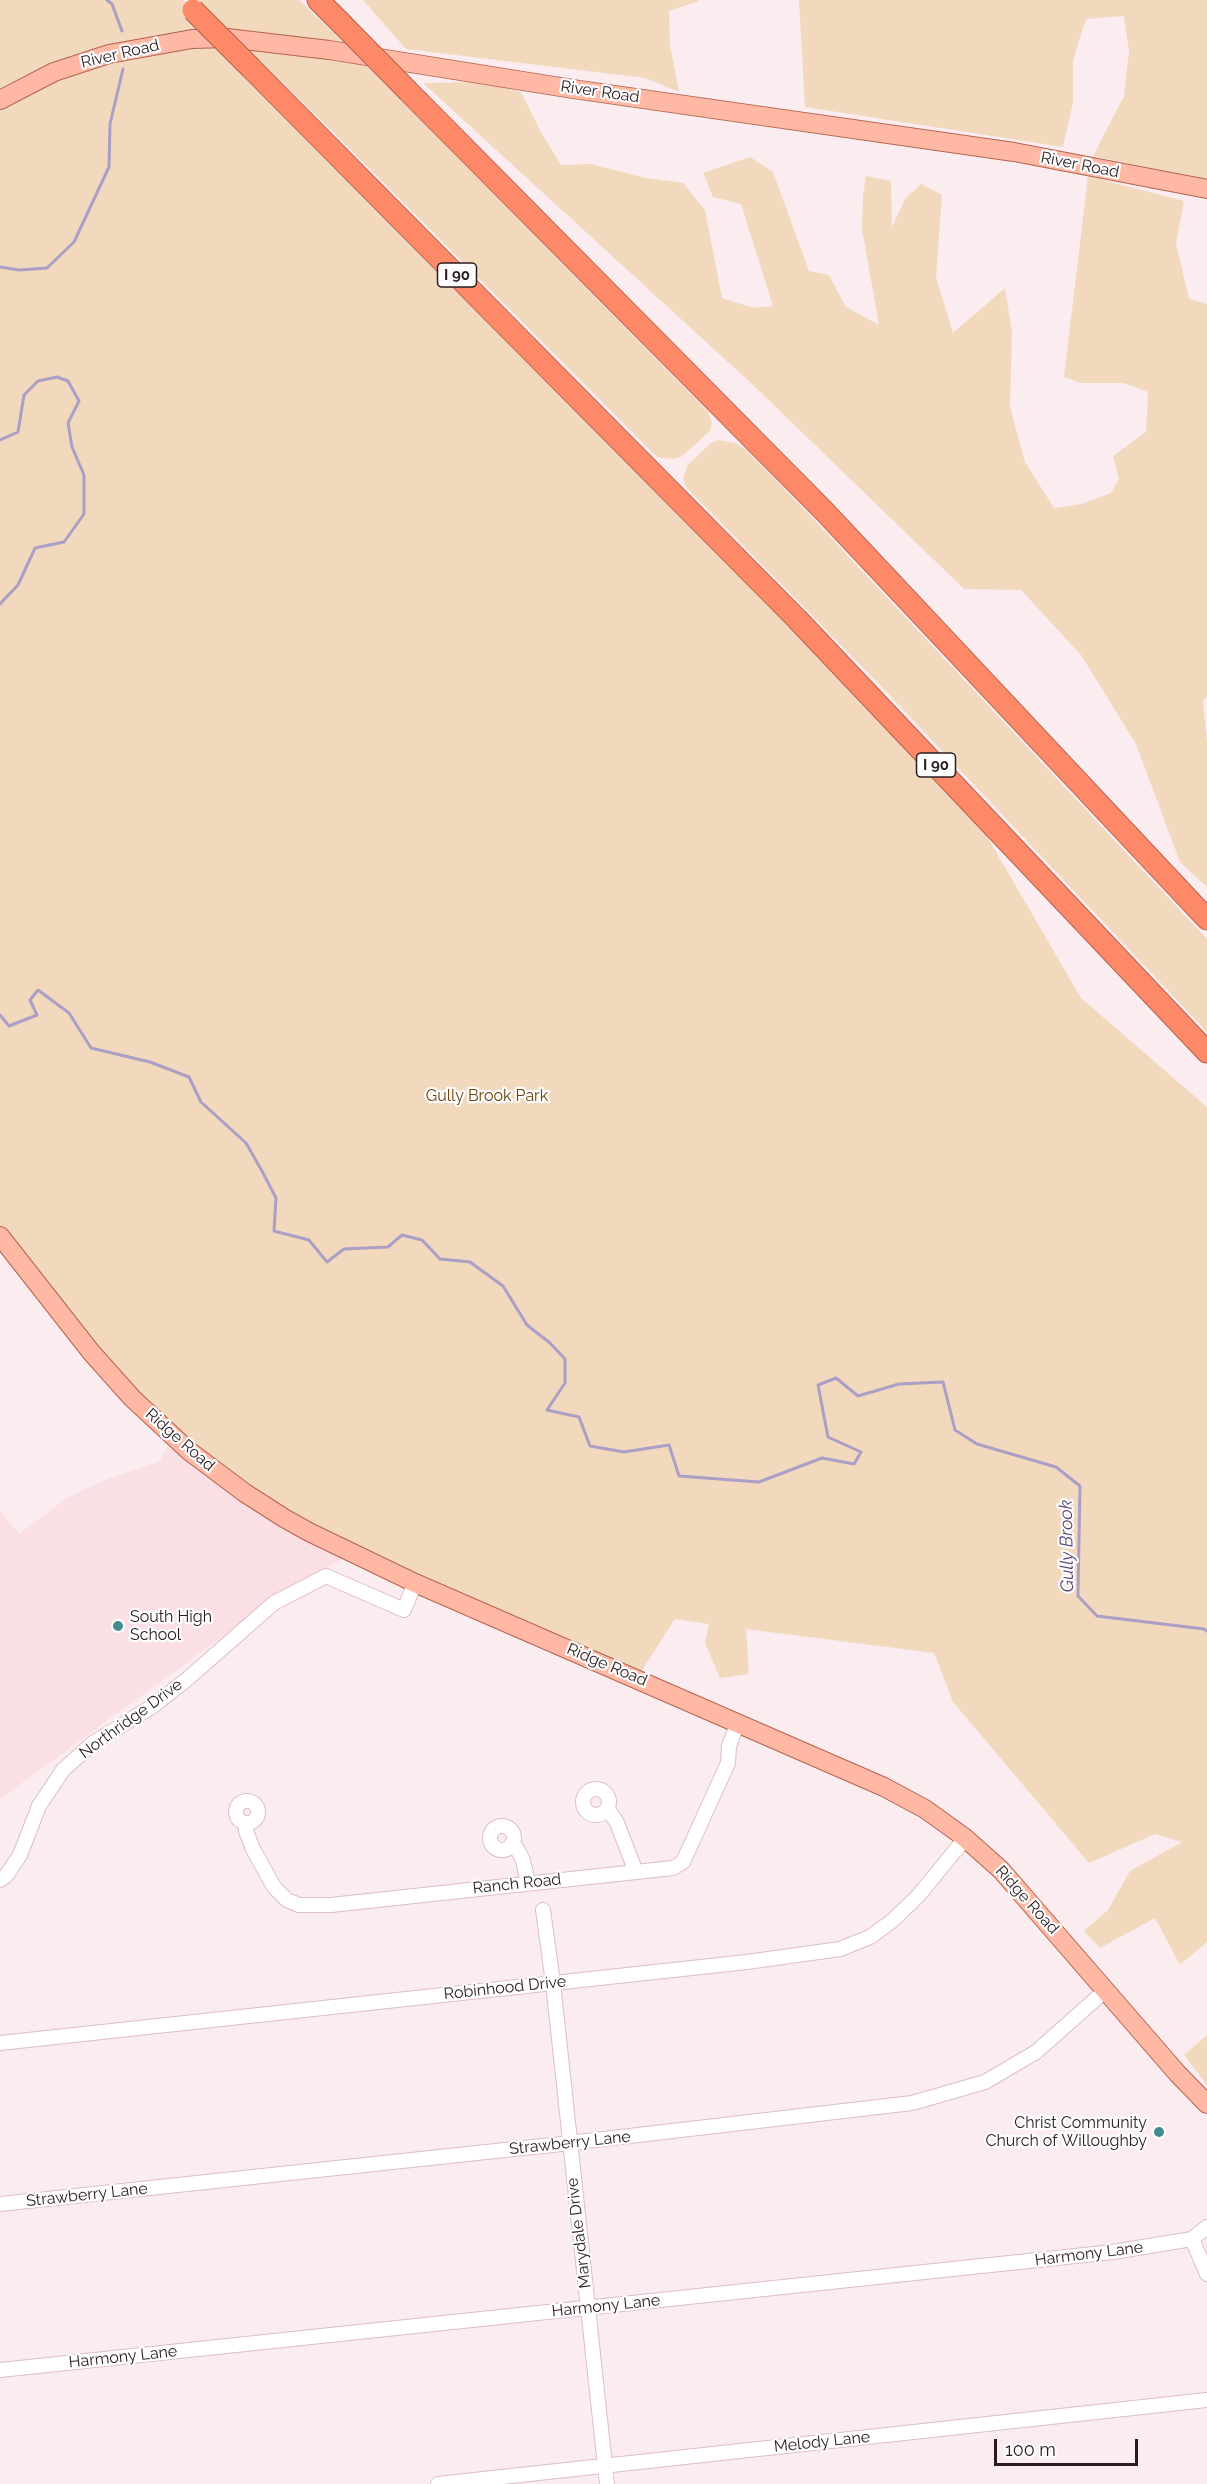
<!DOCTYPE html>
<html>
<head>
<meta charset="utf-8">
<style>
	body { margin:0 }
	#map { position:relative; width:1207px; height:2484px; overflow:hidden; background:#faecef; font-family:Raleway,sans-serif }
	canvas { display:block }
	.scale { position:absolute; left:994px; top:2439px; width:144px; height:27px; box-sizing:border-box; border:3px solid #291c1f; border-top:0; padding-left:8px; font-size:18px; line-height:21px; white-space:nowrap; color:#291c1f; -webkit-text-stroke:4px #fdfdfd; paint-order:stroke }
</style>
</head>
<body>
<div id="map">
<canvas width="1207" height="2484"></canvas>
<div class="scale">100 m</div>
</div>
<script>
const ctx = document.querySelector('canvas').getContext('2d');
ctx.lineJoin = 'round';
function paint(path, color) {
  ctx.fillStyle = color;
  ctx.fill(path, 'evenodd');
}
function poly(rows) {
  const path = new Path2D();
  for (const r of rows) {
    if (r.length === 3) {
      path.moveTo(r[0] + r[2], r[1]);
      path.arc(r[0], r[1], r[2], 0, 2 * Math.PI);
      continue;
    }
    path.moveTo(r[0], r[1]);
    for (let i = 2; i < r.length; i += 2) path.lineTo(r[i], r[i + 1]);
  }
  return path;
}
function strokePath(path, color, width, dash) {
  ctx.strokeStyle = color;
  ctx.lineWidth = width;
  ctx.lineCap = dash ? 'butt' : 'round';
  ctx.setLineDash(dash || []);
  ctx.stroke(path);
}
function write(font, color, halo, rows, align = 'center') {
  ctx.font = font + ' Raleway,sans-serif';
  ctx.lineWidth = 4.5;
  ctx.setLineDash([]);
  ctx.textBaseline = 'middle';
  ctx.strokeStyle = halo;
  ctx.fillStyle = color;
  for (const [text, x, y, turn = 0] of rows) {
    ctx.save();
    ctx.translate(x, y);
    ctx.rotate((+turn || 0) * Math.PI / 180);
    ctx.textAlign = isNaN(turn) ? turn : align;
    if (halo) ctx.strokeText(text, 0, 0);
    ctx.fillText(text, 0, 0);
    ctx.restore();
  }
}
paint(poly([
	[169,1444,292,1529,343,1559,293,1585,0,1799,0,1511,19,1534,67,1498,103,1481,159,1462]
]), '#fadfe5');
paint(poly([
	[0,0,183,0,662,482,960,790,1081,998,1207,1107,1207,1942,1180,1965,1155,1918,1100,1948,1084,1931,1108,1910,1130,1871,1182,1842,1155,1834,1089,1863,953,1702,934,1653,746,1629,749,1674,720,1678,705,1643,709,1624,675,1619,637,1678,309,1532,189,1451,0,1236],
	[198,0,299,0,348,46,229,30],
	[363,0,699,0,699,1,669,11,670,45,679,92,645,78,406,49],
	[799,0,1207,0,1207,180,1093,156,1124,96,1129,52,1124,16,1086,19,1073,60,1073,103,1063,147,805,107],
	[244,46,362,60,708,412,712,423,710,431,681,457,673,459,657,457,323,122],
	[481,82,521,92,542,134,561,165,591,164,646,178,683,183,705,210,722,298,754,308,773,306,741,204,713,197,703,173,750,157,773,172,809,271,829,275,846,307,879,325,862,229,863,195,866,176,891,181,892,227,905,199,921,184,942,195,936,277,953,333,1005,288,1012,332,1010,407,1025,462,1054,508,1082,504,1111,493,1119,478,1113,456,1146,432,1148,392,1124,383,1081,383,1064,377,1088,176,1184,201,1176,243,1189,299,1207,304,1207,696,1203,701,1207,741,1207,887,1180,862,1136,744,1081,655,1021,590,964,589,752,384,423,83],
	[718,440,736,443,746,450,804,509,1207,939,1207,1032,879,684,687,488,683,479,687,466,711,443],
	[1207,2035,1207,2085,1184,2055]
]), '#f2d9be');
strokePath(poly([
	[107,0,112,4,122,31],
	[0,267,19,270,47,268,74,242,109,167,110,124,123,69],
	[0,440,18,432,24,395,38,381,57,377,68,381,79,401,68,423,72,447,84,475,84,514,64,542,35,548,18,585,0,604],
	[0,1015,9,1026,37,1015,30,1000,38,990,69,1013,91,1048,150,1062,189,1077,201,1102,246,1143,262,1171,276,1198,274,1231,309,1240,327,1262,344,1249,388,1247,402,1235,422,1240,440,1259,470,1262,503,1286,527,1325,550,1343,565,1359,565,1383,547,1410,579,1417,590,1446,624,1452,669,1445,679,1476,759,1482,822,1458,854,1464,861,1452,828,1437,818,1385,836,1378,858,1396,899,1384,943,1382,955,1430,977,1444,1056,1467,1080,1486,1078,1596,1097,1616,1204,1629,1207,1631]
]), '#ab9fc5', 3);
const minor = poly([
	[596,1802,13],
	[247,1812,11],
	[607,1808,617,1823,636,1872],
	[247,1823,246,1831,253,1849,274,1887,287,1900,299,1905,331,1905,673,1868,683,1862,728,1763,729,1746,738,1722],
	[502,1838,12],
	[512,1843,517,1849,523,1860,528,1883],
	[0,1880,6,1876,20,1855,39,1806,63,1770,93,1743,153,1706,185,1681,274,1603,326,1576,404,1610,415,1583],
	[543,1910,553,1983,607,2484],
	[0,2043,747,1962,840,1949,870,1937,892,1921,918,1896,959,1846,964,1837],
	[0,2204,561,2144,912,2103,985,2082,1036,2052,1106,1990],
	[1192,2239,1207,2274],
	[0,2370,1113,2252,1192,2239,1207,2227],
	[438,2484,1207,2400]
]);
const major = poly([
	[0,100,54,72,109,54,192,39,227,38,329,50,573,89,1014,152,1207,189],
	[0,1236,91,1352,132,1398,189,1451,245,1493,284,1518,309,1532,415,1583,884,1787,925,1809,964,1837,1001,1870,1177,2073,1207,2104]
]);
const highway = poly([
	[318,0,342,24],
	[251,68,797,619,1207,1052],
	[408,91,825,512,1207,919]
]);
strokePath(minor, '#dfbdc4', 16);
strokePath(major, '#b3634e', 20);
strokePath(highway, '#b3634e', 23);
strokePath(minor, '#fff', 14);
strokePath(major, '#feb8a4', 18);
strokePath(highway, '#fd8968', 21);
const highwayBridge = poly([
	[193,10,251,68],
	[342,24,408,91]
]);
strokePath(highwayBridge, '#b3634e', 23, []);
strokePath(highwayBridge, '#fd8968', 21);
for (const [x, y, r, color] of [
	[118,1626,6,"#438b90"],
	[1159,2132,6,"#438b90"]
]) {
  const dot = new Path2D();
  dot.arc(x, y, r, 0, 2 * Math.PI);
  ctx.fillStyle = color;
  ctx.fill(dot);
  strokePath(dot, '#fdfdfd', 2);
}
for (const [x, y, w] of [
	[457,275,39],
	[936,765,39]
]) {
  const box = new Path2D();
  box.roundRect(x - w / 2, y - 12, w, 24, 4.5);
  ctx.fillStyle = '#fdfdfd';
  ctx.fill(box);
  strokePath(box, '#291c1f', 1.5);
}
write('bold 15px', '#291c1f', null, [
	["I 90",457,275],
	["I 90",936,765]
]);
write('16px', '#291c1f', '#fdfdfd', [
	["River Road",120,54,-13],
	["River Road",600,92,8],
	["River Road",1080,165,11],
	["Ridge Road",180,1440,41],
	["Ridge Road",607,1665,23],
	["Northridge Drive",131,1719,-36],
	["Ranch Road",517,1884,-6],
	["Ridge Road",1027,1900,48],
	["Robinhood Drive",505,1988,-6],
	["Strawberry Lane",570,2143,-6],
	["Strawberry Lane",87,2195,-6],
	["Marydale Drive",579,2233,-97],
	["Harmony Lane",1089,2254,-7],
	["Harmony Lane",606,2306,-6],
	["Harmony Lane",123,2357,-6],
	["Melody Lane",822,2442,-6]
]);
write('16px', '#6b430b', '#fdfdfd', [
	["Gully Brook Park",487,1096]
]);
write('16px', '#291c1f', '#fdfdfd', [
	["South High",130,1617],
	["School",130,1635],
	["Christ Community",1147,2123,"right"],
	["Church of Willoughby",1147,2141,"right"]
], 'left');
write('italic 18px', '#584579', '#fdfdfd', [
	["Gully Brook",1067,1546,-91]
]);
</script>
</body>
</html>
